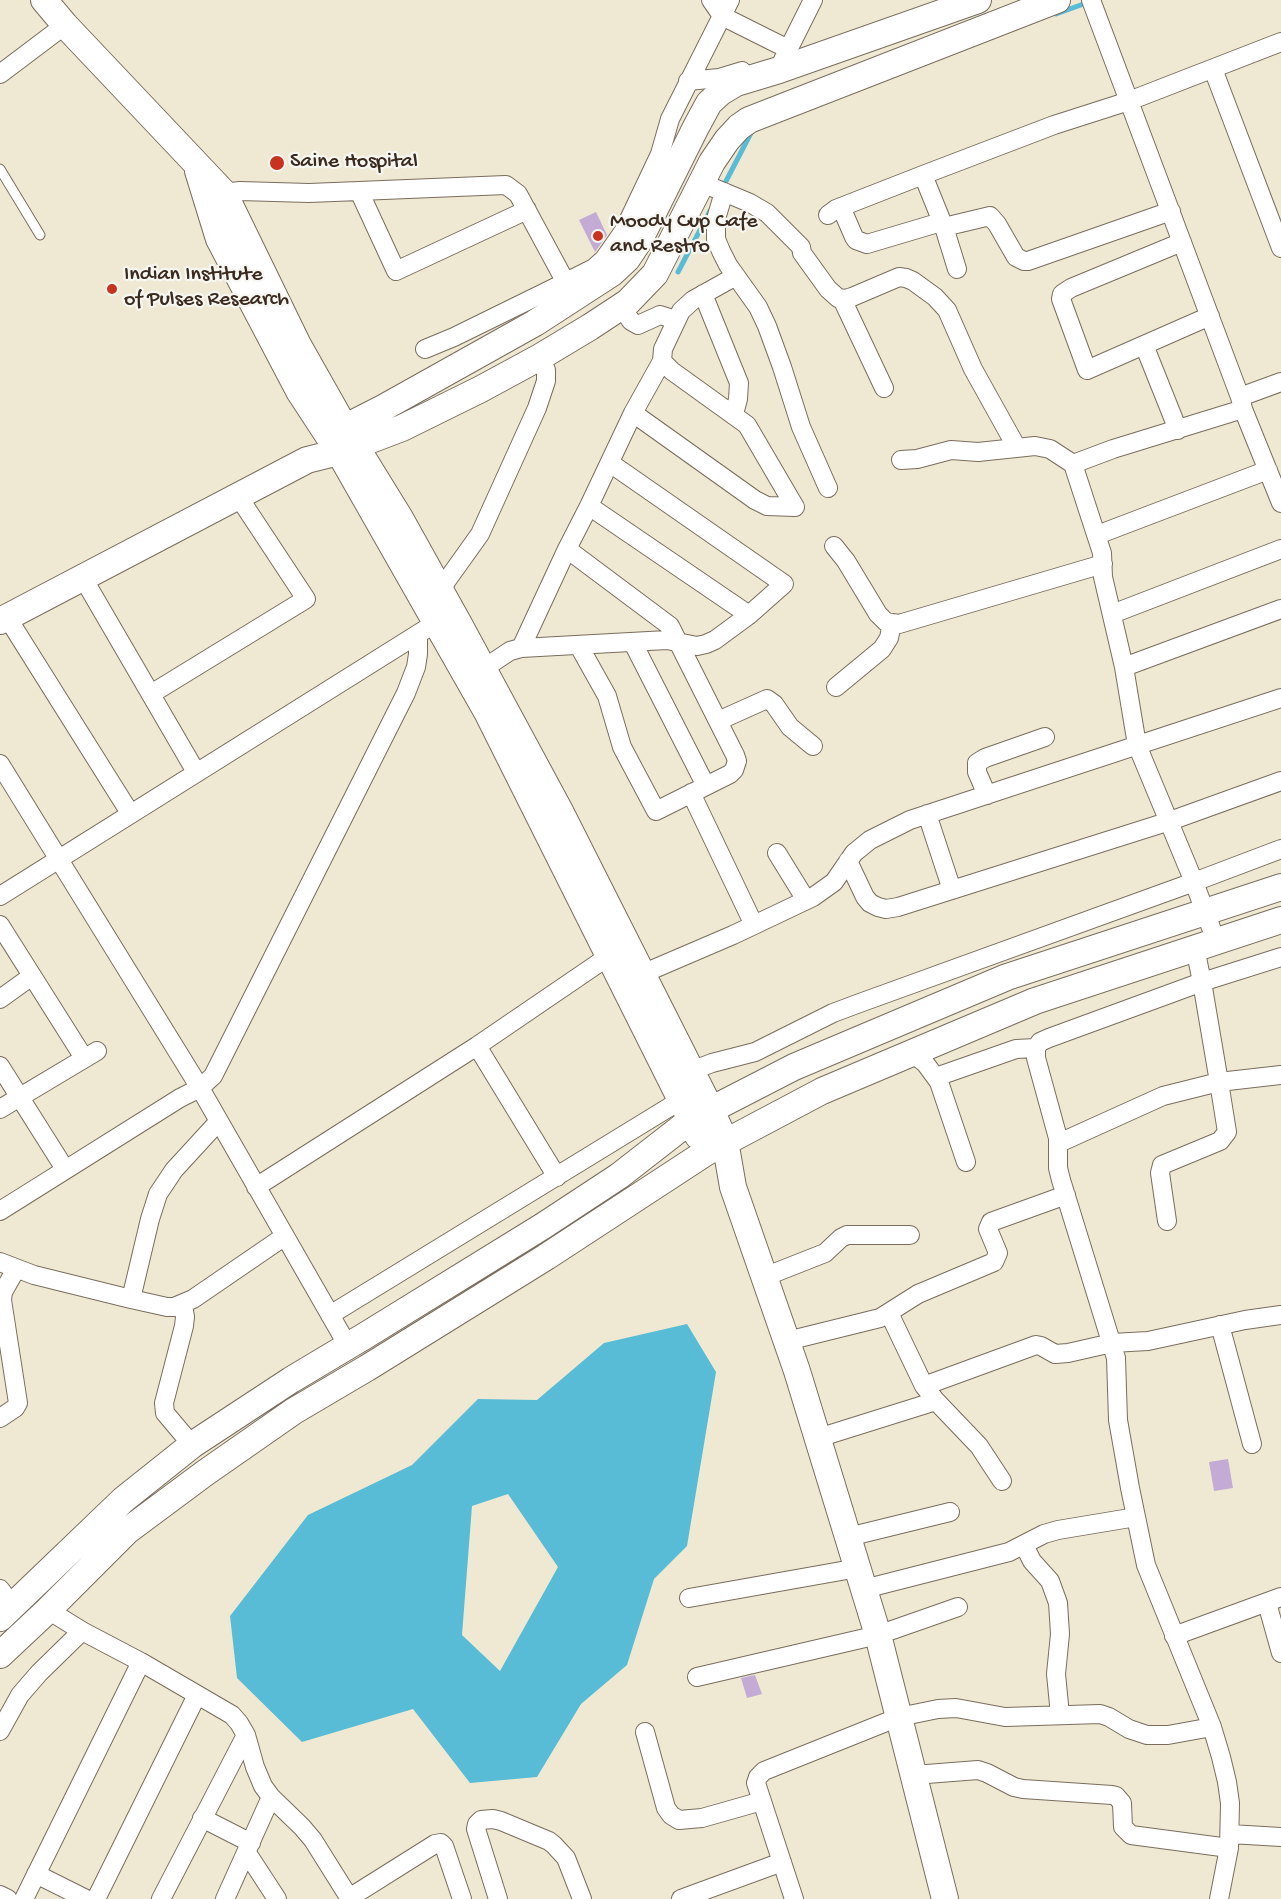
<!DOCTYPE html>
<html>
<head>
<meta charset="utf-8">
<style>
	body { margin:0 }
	canvas { display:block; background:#efe9d3 }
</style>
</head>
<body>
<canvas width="1281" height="1899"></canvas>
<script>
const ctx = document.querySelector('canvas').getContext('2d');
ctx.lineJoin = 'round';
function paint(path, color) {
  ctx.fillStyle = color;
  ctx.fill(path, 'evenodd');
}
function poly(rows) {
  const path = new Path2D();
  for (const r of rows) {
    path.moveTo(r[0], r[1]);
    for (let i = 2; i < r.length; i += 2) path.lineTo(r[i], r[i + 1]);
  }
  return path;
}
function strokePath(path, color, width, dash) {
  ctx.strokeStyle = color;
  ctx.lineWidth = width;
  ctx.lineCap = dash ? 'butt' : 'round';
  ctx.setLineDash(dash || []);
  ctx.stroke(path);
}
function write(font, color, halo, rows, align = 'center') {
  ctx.font = font + ' "Gochi Hand",sans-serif';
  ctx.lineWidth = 4.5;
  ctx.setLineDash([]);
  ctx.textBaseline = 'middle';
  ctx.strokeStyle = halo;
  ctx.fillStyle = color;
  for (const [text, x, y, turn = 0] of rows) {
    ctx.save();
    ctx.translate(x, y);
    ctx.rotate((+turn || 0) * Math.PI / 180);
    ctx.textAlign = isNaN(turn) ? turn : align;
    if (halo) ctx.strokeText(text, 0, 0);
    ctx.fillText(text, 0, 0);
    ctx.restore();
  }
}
paint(poly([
	[687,1324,716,1372,687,1546,654,1579,627,1665,581,1704,537,1777,470,1783,413,1709,302,1742,237,1678,230,1616,308,1515,412,1465,478,1399,537,1400,604,1343],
	[508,1494,558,1567,500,1671,462,1635,472,1506]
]), '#58bcd6');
strokePath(poly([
	[1056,14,1089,2],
	[723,187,752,131],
	[678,272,710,211]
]), '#58bcd6', 5);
paint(poly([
	[596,212,607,235,595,252,579,220],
	[1228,1459,1233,1488,1214,1491,1209,1462],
	[755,1675,762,1694,747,1698,741,1678]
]), '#c3abd6');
const lane = poly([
	[0,169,40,235]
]);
const street = poly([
	[711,0,722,16,788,49],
	[1091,0,1240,397,1281,382],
	[783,60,813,0],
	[1213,69,1281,248],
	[0,74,65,25],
	[688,81,719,78,742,71],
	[923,175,944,227,957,269],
	[702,183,750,203,767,213,801,247,802,253,828,289,838,298,845,299,852,297,899,277,906,278,913,281,935,297,947,310,973,369,1017,448],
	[359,191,396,271,527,210],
	[724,192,716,219,716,239,721,251,728,265,758,307,767,326,782,367,801,427,828,488],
	[224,193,240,191,309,193,359,191,506,185,518,194,571,292],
	[841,207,854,237,856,240,867,244,941,222],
	[828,215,836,209,923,175,1054,125,1129,101,1281,42],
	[944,227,990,216,997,224,1016,257,1024,261,1028,261,1171,211],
	[1182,242,1071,288,1062,294,1061,299,1087,370,1210,316],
	[736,276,693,300,681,311,663,349,662,361,672,371,747,425,795,507],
	[703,294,739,383,738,399,734,414],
	[842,299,884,388],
	[621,306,631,321,638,325,660,315,676,320],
	[1144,345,1178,430],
	[425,349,454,337,566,282,594,268,604,259,623,232,660,154,670,119,730,0],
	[1243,409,1281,503],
	[633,413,755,500,767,506,795,507],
	[901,460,917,459,951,450,978,452,1035,446,1050,449,1073,464],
	[589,506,749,615],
	[1097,535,1268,470],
	[834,546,846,561,878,614,886,622,892,623,899,624,1103,564],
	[567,549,670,626,735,755,737,761,734,770,730,774,656,811,622,747,607,696,579,646],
	[83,578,196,772],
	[440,590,480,534,537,408,546,381,546,370,540,357],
	[1112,614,1281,549],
	[7,617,130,813],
	[633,643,706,786],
	[521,648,567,549,589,506,633,413,662,361],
	[1124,667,1281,609],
	[483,669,510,651,521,648,667,640,697,646,706,644,715,640,749,615,784,584,610,463],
	[836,687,882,649,889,638,892,623],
	[151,694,306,599,238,496],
	[718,721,767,699,774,704,790,727,813,746],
	[0,764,200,1088,348,1346],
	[691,793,754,925],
	[987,795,977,772,977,763,985,758,1045,737],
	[927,814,952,890],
	[777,853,806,900],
	[848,861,865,897,870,903,878,907,886,909,898,907,1170,821,1281,781],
	[0,896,426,629],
	[0,925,84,1058],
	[1216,941,1194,882,1281,849],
	[1195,948,1202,982,1049,1038,1040,1042,1036,1048,1036,1058,1058,1138,1058,1168,1061,1180,1116,1358,1118,1420,1130,1488,1146,1565,1212,1727,1221,1757,1227,1782,1230,1803,1229,1848,1219,1899],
	[1281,957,1202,982,1219,1082,1281,1075],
	[642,974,733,935,813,897,834,882,854,853,870,840,910,820,1281,698],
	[0,999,32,976],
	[477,1046,557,1177],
	[912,1053,925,1063,939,1082,966,1162],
	[0,1066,65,1169],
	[691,1071,712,1063,755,1052,833,1013,857,1004,1194,882,1137,745,1124,667,1103,577,1102,553,1073,464,1113,449,1243,409,1240,397],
	[936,1077,1016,1049,1036,1048],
	[0,1109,97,1051],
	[1059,1143,1163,1096,1219,1082,1227,1132,1220,1141,1162,1165,1160,1173,1167,1221],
	[256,1187,477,1046,609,956,619,952],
	[0,1211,180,1098,200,1088,213,1076,406,693,416,667,418,654,418,634],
	[0,1262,34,1275,131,1299,167,1307,174,1307,193,1299,285,1236],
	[764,1277,825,1253,841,1238,847,1235,910,1235],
	[131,1299,150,1219,158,1194,174,1170,219,1121],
	[183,1305,185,1317,184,1326,164,1403,165,1413,192,1445],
	[889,1313,924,1386,936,1401,979,1446,1002,1481],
	[330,1315,681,1100],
	[1220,1325,1252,1444],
	[787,1341,880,1318,918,1294,994,1262,998,1253,988,1229,991,1222,1066,1195],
	[924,1386,1036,1345,1041,1346,1055,1354,1068,1353,1112,1343,1148,1341,1245,1320,1281,1315],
	[0,1418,15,1408,18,1403,2,1300,3,1292,16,1269],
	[818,1438,936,1401],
	[848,1537,950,1512],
	[1024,1545,1032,1561,1050,1581,1058,1603,1060,1634,1056,1674,1060,1715],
	[0,1589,13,1606],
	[864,1589,1009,1552,1044,1534,1058,1530,1136,1517],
	[689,1598,858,1568],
	[1267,1603,1281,1653],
	[48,1610,82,1631],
	[1174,1636,1281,1597],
	[697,1677,878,1635,958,1607],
	[0,1731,20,1695,39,1673,82,1631,141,1662,232,1715,239,1723,246,1735,255,1767,263,1786,271,1797,302,1827,313,1840,350,1899],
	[645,1732,666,1808,671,1815,679,1820,702,1818,762,1801],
	[914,1775,978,1770,987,1773,1014,1787,1023,1789,1112,1795,1116,1796,1122,1803,1123,1827,1131,1835,1229,1848],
	[202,1818,251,1843],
	[1230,1834,1281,1837],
	[247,1853,277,1899],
	[36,1874,86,1899],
	[0,1895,8,1899],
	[349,1898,435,1844,441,1843,444,1846,462,1899],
	[24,1899,141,1662],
	[96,1899,197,1695],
	[161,1899,246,1735],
	[225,1899,271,1797],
	[498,1899,476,1829,477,1824,481,1820,493,1819,501,1821,549,1841,554,1845,566,1858,582,1899],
	[681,1899,782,1862],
	[794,1899,756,1783,758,1777,764,1771,899,1717,938,1709,956,1708,1005,1717,1100,1714,1109,1717,1129,1729,1147,1735,1168,1735,1212,1727]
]);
const secondary = poly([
	[44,0,65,25,224,193,298,345,350,437,400,518,459,624,561,813,711,1110,725,1141,733,1187,797,1371,878,1635,945,1899],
	[198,171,219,239,299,391,339,452,487,712,691,1120,698,1136],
	[330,435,383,408,535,323,612,273,627,259,639,241,696,127,709,103,721,92,736,83,779,70,978,0],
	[0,621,307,460,339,452,402,428,481,389,540,357,590,327,628,302,655,274,712,162,727,140,739,127,749,120,1057,0],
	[0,1618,123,1500,192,1445,291,1380,363,1337,543,1226,619,1176,691,1120,794,1067,1007,977,1281,887],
	[0,1655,48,1610,127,1531,205,1473,294,1411,367,1368,546,1257,705,1153,822,1091,1035,1001,1281,920]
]);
strokePath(lane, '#7a6d5d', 11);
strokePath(street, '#7a6d5d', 20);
strokePath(secondary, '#7a6d5d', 28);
strokePath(lane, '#fff', 9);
strokePath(street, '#fff', 18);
strokePath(secondary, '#fff', 26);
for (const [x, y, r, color] of [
	[277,163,8,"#c8321e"],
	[598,236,6,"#c8321e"],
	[112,289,6,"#c8321e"]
]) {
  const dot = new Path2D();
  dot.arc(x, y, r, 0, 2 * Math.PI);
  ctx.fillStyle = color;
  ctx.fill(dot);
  strokePath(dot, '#f6f6f2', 2);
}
write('22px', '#3b2a1e', '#f6f6f2', [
	["Saine Hospital",290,163],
	["Moody Cup Cafe",610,223],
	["and Restro",610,248],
	["Indian Institute",124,276],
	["of Pulses Research",124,301]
], 'left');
</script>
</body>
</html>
